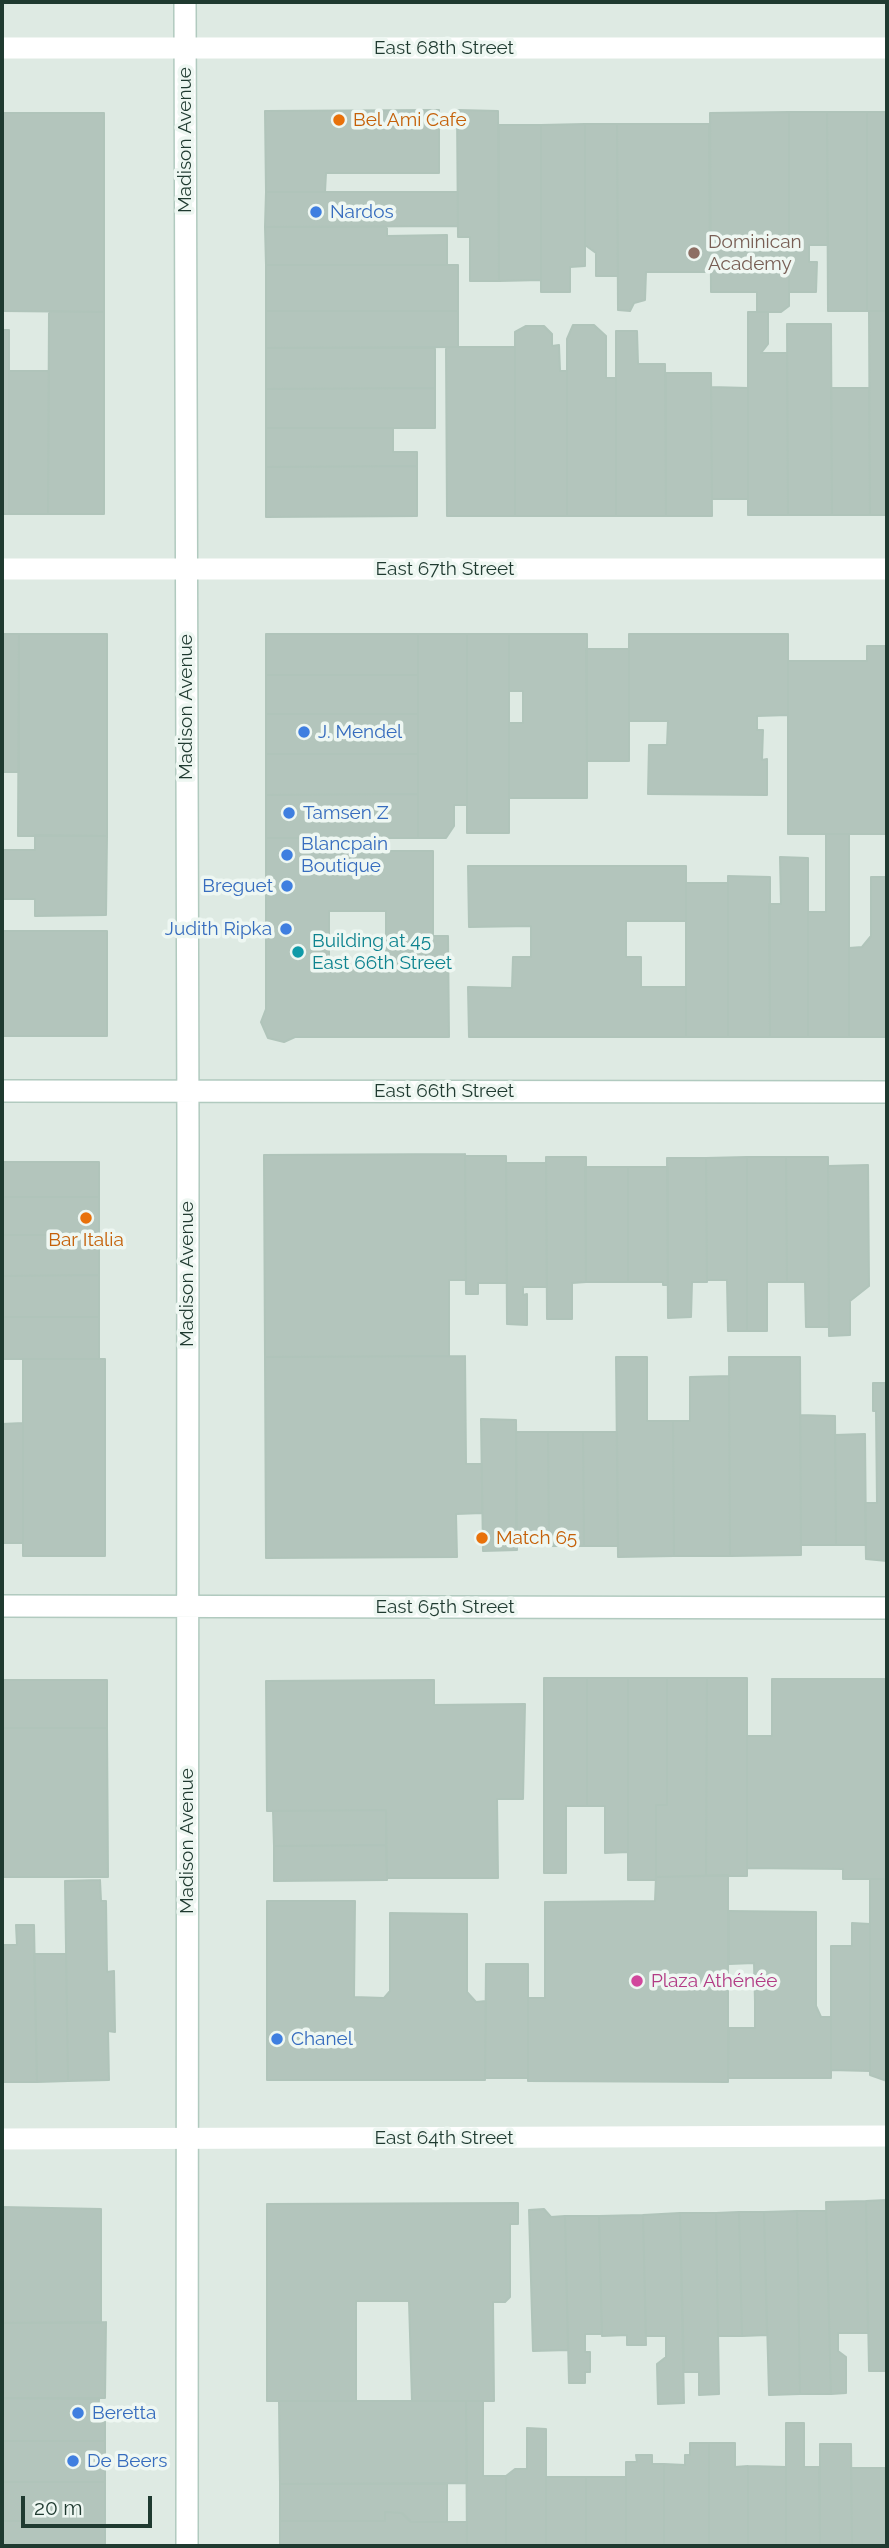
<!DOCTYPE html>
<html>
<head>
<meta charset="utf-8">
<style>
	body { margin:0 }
	#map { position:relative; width:889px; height:2548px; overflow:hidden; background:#deeae3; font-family:Raleway,sans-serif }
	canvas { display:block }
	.frame { position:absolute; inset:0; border:4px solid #1f3a30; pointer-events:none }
	.scale { position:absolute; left:21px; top:2496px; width:131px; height:32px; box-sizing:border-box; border:4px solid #1f3a30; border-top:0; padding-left:9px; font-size:21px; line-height:24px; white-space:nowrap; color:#1f3a30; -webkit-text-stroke:5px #eef7f2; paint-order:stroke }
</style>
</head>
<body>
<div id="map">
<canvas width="889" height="2548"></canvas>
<div class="frame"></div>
<div class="scale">20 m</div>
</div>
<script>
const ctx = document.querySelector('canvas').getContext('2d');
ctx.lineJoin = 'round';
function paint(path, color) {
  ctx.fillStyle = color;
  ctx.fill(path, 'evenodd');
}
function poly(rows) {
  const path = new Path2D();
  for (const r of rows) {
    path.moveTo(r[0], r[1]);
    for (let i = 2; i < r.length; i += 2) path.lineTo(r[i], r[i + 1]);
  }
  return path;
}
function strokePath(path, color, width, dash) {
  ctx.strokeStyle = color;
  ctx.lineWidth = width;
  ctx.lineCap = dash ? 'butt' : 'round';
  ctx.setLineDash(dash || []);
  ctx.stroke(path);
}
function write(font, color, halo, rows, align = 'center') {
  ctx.font = font + ' Raleway,sans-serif';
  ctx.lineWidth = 7;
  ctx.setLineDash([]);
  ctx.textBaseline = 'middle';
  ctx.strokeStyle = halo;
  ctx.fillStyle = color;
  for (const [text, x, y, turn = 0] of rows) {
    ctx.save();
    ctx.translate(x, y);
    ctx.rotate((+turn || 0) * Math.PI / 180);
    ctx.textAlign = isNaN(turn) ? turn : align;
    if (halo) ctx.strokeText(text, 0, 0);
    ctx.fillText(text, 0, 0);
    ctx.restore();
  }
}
const building = poly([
	[439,110,439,173,326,173,325,192,266,192,265,111,439,110],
	[457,110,498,111,499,281,470,281,470,237,458,237,457,110],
	[789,112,789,306,781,312,757,312,757,292,711,292,710,113,789,112],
	[789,112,827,112,828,245,809,245,809,262,817,262,816,292,789,292,789,112],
	[827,112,867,112,867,311,828,311,827,112],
	[867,112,887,112,887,311,867,311,867,112],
	[2,113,104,113,104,312,2,311,2,113],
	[585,124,585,266,570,267,570,292,541,292,541,125,585,124],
	[585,124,617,124,618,276,596,276,596,253,585,245,585,124],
	[617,124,709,124,710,272,646,272,645,300,634,303,630,311,618,310,617,124],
	[499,125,541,125,541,280,499,281,499,125],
	[266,192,458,192,458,226,265,227,266,192],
	[265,227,387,227,387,236,447,235,447,265,266,265,265,227],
	[266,265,458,265,458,311,266,311,266,265],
	[49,311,104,312,104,514,48,514,49,311],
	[266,311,458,311,458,347,266,348,266,311],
	[869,311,887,311,887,515,870,515,869,311],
	[748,312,768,312,768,344,761,353,787,353,788,515,748,515,748,312],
	[787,324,831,324,832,515,788,515,787,324],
	[573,325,594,325,606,336,606,378,616,378,616,516,567,516,567,339,573,325],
	[526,326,544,326,552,334,552,346,559,345,560,371,567,371,567,516,515,516,515,332,526,326],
	[2,330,9,330,9,514,2,514,2,330],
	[616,331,637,331,638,364,665,364,666,516,616,516,616,331],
	[446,347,515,347,515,516,447,516,446,347],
	[266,348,435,348,435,388,266,389,266,348],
	[9,371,49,371,48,514,9,514,9,371],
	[666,373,711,373,712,516,666,516,666,373],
	[711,387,748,388,748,499,712,499,711,387],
	[435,388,435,428,266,428,266,389,435,388],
	[831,388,869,388,870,515,832,515,831,388],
	[266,428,393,428,393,452,417,452,417,466,266,467,266,428],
	[417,466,417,516,266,517,266,467,417,466],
	[2,634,19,634,19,772,2,772,2,634],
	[19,634,107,634,107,836,18,836,19,634],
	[266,634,418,634,418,675,266,675,266,634],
	[418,634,467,634,467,805,454,805,454,826,446,838,418,838,418,634],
	[467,634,509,634,509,833,467,833,467,634],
	[509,634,587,634,587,798,509,798,509,723,523,723,523,691,509,691,509,634],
	[629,634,788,634,788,715,757,716,757,730,763,730,762,760,767,759,767,795,648,794,649,745,667,745,668,721,629,721,629,634],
	[867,646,887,646,887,834,788,834,788,661,867,661,867,646],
	[586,649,629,649,629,761,587,761,586,649],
	[266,675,418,675,418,714,266,714,266,675],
	[266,714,418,714,418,754,266,754,266,714],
	[266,754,418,754,418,794,266,795,266,754],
	[418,794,418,838,266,838,266,795,418,794],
	[826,834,849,834,849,1037,808,1037,808,912,826,912,826,834],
	[35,835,107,836,106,915,35,916,35,899,2,899,2,850,35,850,35,835],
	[266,838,369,838,369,851,433,851,433,936,448,936,449,1037,295,1037,284,1042,268,1038,261,1022,266,1009,266,838],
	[329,911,386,911,386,968,329,967,329,911],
	[780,857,808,858,808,1037,770,1037,769,904,781,904,780,857],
	[468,866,686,866,686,921,626,921,626,957,641,957,641,987,686,987,686,1037,469,1037,468,987,512,988,513,957,531,957,531,926,469,927,468,866],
	[728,876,770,877,770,1037,728,1037,728,876],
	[871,877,887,877,887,1037,849,1037,849,948,862,947,871,936,871,877],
	[686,883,728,883,728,1037,686,1037,686,883],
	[3,931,107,931,107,1036,2,1036,3,931],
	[465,1154,466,1280,449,1280,449,1356,265,1357,264,1155,465,1154],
	[465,1156,506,1156,507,1283,478,1283,478,1294,466,1294,465,1156],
	[546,1157,586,1157,586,1282,572,1283,572,1319,547,1319,546,1157],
	[747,1157,786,1157,787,1282,767,1282,767,1331,747,1331,747,1157],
	[747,1157,747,1331,728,1331,727,1280,707,1280,706,1158,747,1157],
	[786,1157,828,1157,829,1327,806,1327,805,1282,787,1282,786,1157],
	[667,1158,706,1158,707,1282,692,1282,691,1317,668,1318,667,1158],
	[2,1162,99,1162,99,1197,2,1197,2,1162],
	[506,1163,546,1163,547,1287,523,1287,523,1295,527,1294,527,1325,507,1324,506,1163],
	[868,1165,869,1286,850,1301,850,1335,829,1336,828,1166,868,1165],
	[585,1167,628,1167,628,1282,586,1282,585,1167],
	[628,1167,668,1167,668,1285,663,1285,663,1282,628,1282,628,1167],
	[2,1197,99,1197,99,1235,2,1235,2,1197],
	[2,1235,99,1235,99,1275,2,1276,2,1235],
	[99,1275,99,1317,2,1317,2,1276,99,1275],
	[2,1317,99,1317,99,1359,2,1359,2,1317],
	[465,1356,466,1464,482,1464,482,1513,456,1514,457,1557,266,1558,265,1357,465,1356],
	[616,1357,647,1357,647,1421,673,1421,674,1556,618,1557,616,1357],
	[729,1357,800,1357,801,1555,730,1556,729,1357],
	[23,1359,105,1359,105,1556,23,1556,23,1359],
	[729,1376,730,1556,674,1556,673,1421,690,1421,690,1377,729,1376],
	[873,1383,887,1383,887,1561,866,1559,865,1503,877,1503,876,1411,873,1411,873,1383],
	[800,1415,835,1416,836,1545,801,1545,800,1415],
	[481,1419,516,1420,517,1550,483,1551,481,1419],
	[23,1423,23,1543,2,1543,2,1424,23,1423],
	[516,1432,548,1432,549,1546,516,1546,516,1432],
	[548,1432,583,1432,584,1546,549,1546,548,1432],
	[583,1432,617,1432,618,1546,584,1546,583,1432],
	[865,1434,866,1545,836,1545,835,1435,865,1434],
	[544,1678,587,1678,587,1806,566,1806,566,1873,544,1873,544,1678],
	[587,1678,628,1678,628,1852,605,1853,605,1806,587,1806,587,1678],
	[628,1678,667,1678,667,1805,656,1805,656,1880,628,1880,628,1678],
	[667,1678,707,1678,706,1876,656,1877,656,1805,667,1805,667,1678],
	[707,1678,747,1678,747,1876,706,1876,707,1678],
	[772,1679,887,1679,887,1879,843,1879,843,1869,747,1868,747,1736,772,1736,772,1679],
	[2,1680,107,1680,107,1728,2,1728,2,1680],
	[434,1680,434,1705,525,1704,523,1799,497,1799,498,1878,387,1878,386,1810,267,1811,266,1681,434,1680],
	[2,1728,107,1728,108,1877,2,1877,2,1728],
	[386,1810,386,1845,274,1846,273,1811,386,1810],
	[386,1845,387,1880,274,1881,274,1846,386,1845],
	[728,1875,728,2082,528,2081,528,1998,545,1998,545,1902,655,1901,656,1877,728,1875],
	[870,1879,887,1879,887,2081,870,2075,870,1879],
	[100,1880,101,1901,106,1901,107,1972,114,1971,115,2032,108,2031,109,2080,68,2081,65,1881,100,1880],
	[267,1901,355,1901,354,1997,384,1998,390,1991,390,1913,467,1914,467,1992,476,2002,486,2001,485,2080,267,2080,267,1901],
	[729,1911,816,1912,816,2006,821,2017,831,2017,831,2078,728,2078,729,2028,755,2028,755,2002,754,1963,729,1964,729,1911],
	[852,1923,870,1924,870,2071,831,2070,831,1946,852,1946,852,1923],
	[16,1925,34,1925,37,2082,2,2082,2,1945,17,1945,16,1925],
	[34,1954,66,1954,68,2081,37,2082,34,1954],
	[486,1964,528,1964,528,2078,485,2078,486,1964],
	[887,2200,887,2371,869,2371,866,2201,887,2200],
	[866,2201,868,2333,838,2333,838,2351,846,2357,846,2393,831,2394,826,2202,866,2201],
	[518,2203,518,2224,510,2224,510,2297,505,2302,493,2302,494,2401,412,2401,409,2301,356,2301,356,2401,267,2401,267,2204,518,2203],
	[2,2207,101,2209,101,2323,2,2323,2,2207],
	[544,2209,551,2217,565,2216,568,2350,533,2351,529,2210,544,2209],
	[797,2211,826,2211,831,2394,800,2394,797,2211],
	[797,2211,800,2394,769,2395,764,2212,797,2211],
	[739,2212,742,2336,718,2336,716,2213,739,2212],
	[739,2212,764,2212,767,2335,742,2336,739,2212],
	[680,2213,684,2403,658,2404,657,2364,666,2357,666,2336,646,2336,643,2215,680,2213],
	[680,2213,716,2213,719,2394,699,2395,699,2372,684,2372,680,2213],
	[643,2215,646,2345,627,2345,627,2335,602,2336,599,2216,643,2215],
	[565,2216,599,2216,602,2334,585,2334,585,2352,590,2352,590,2372,585,2372,585,2383,569,2383,565,2216],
	[106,2322,105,2398,2,2398,2,2323,106,2322],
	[2,2398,99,2399,98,2421,105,2420,105,2441,2,2441,2,2398],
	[279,2401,466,2401,467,2483,280,2484,279,2401],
	[466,2401,483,2401,483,2476,506,2476,506,2546,467,2546,466,2401],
	[786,2423,804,2423,804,2467,819,2467,820,2546,786,2546,786,2423],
	[527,2428,546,2429,546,2546,506,2546,506,2476,515,2469,527,2469,527,2428],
	[2,2441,105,2441,105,2482,2,2482,2,2441],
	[690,2443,709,2443,709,2546,664,2546,664,2464,685,2465,685,2455,690,2455,690,2443],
	[709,2443,735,2443,735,2467,748,2466,748,2546,709,2546,709,2443],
	[820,2444,851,2444,852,2546,820,2546,820,2444],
	[636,2455,652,2455,652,2464,664,2464,664,2546,626,2546,626,2462,637,2462,636,2455],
	[748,2466,786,2467,786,2546,748,2546,748,2466],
	[851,2468,885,2468,886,2546,852,2546,851,2468],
	[885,2468,887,2468,887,2546,886,2546,885,2468],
	[546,2477,586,2477,586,2546,546,2546,546,2477],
	[586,2477,626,2477,626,2546,586,2546,586,2477],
	[2,2482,105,2482,105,2521,2,2521,2,2482],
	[280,2484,447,2484,447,2522,411,2522,402,2513,385,2512,385,2521,280,2521,280,2484],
	[385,2512,402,2513,411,2522,467,2522,467,2546,280,2546,280,2521,385,2521,385,2512],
	[2,2521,105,2521,105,2546,2,2546,2,2521]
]);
paint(building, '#b3c5bc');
strokePath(building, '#b0c4ba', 2);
const secondary = poly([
	[185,2,188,1138,187,2546],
	[2,1091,887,1092],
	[2,1606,887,1608]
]);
strokePath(secondary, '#b1cabf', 24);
strokePath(poly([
	[2,48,887,48],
	[2,569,887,569],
	[2,2139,887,2136]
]), '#fff', 21);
strokePath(secondary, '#fff', 21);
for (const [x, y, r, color] of [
	[339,120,7,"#e8710a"],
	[316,212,7,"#3f7fe0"],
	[694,253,7,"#8d6e63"],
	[304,732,7,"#3f7fe0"],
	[289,813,7,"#3f7fe0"],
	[287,855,7,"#3f7fe0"],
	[287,886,7,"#3f7fe0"],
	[286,929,7,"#3f7fe0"],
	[298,952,7,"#0f9aa8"],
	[86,1218,7,"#e8710a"],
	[482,1538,7,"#e8710a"],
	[637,1981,7,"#d1479c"],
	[277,2039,7,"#3f7fe0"],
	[78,2413,7,"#3f7fe0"],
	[73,2461,7,"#3f7fe0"]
]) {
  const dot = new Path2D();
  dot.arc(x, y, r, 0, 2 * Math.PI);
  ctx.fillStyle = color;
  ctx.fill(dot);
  strokePath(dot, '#eef7f2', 2.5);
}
write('19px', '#1f3a30', '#eef7f2', [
	["East 68th Street",444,48],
	["Madison Avenue",185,140,-90],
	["East 67th Street",445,569],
	["Madison Avenue",186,707,-90],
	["East 66th Street",444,1091],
	["Madison Avenue",187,1274,-90],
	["East 65th Street",445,1607],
	["Madison Avenue",187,1841,-90],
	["East 64th Street",444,2138]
]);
write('19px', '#c56008', '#eef7f2', [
	["Bel Ami Cafe",353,120],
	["Bar Italia",86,1240,"center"],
	["Match 65",496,1538]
], 'left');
write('19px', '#366cbe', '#eef7f2', [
	["Nardos",330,212],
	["J. Mendel",318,732],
	["Tamsen Z",303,813],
	["Blancpain",301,844],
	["Boutique",301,866],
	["Breguet",273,886,"right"],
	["Judith Ripka",272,929,"right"],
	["Chanel",291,2039],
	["Beretta",92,2413],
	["De Beers",87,2461]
], 'left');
write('19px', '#785e54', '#eef7f2', [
	["Dominican",708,242],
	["Academy",708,264]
], 'left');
write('19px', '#0d838f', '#eef7f2', [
	["Building at 45",312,941],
	["East 66th Street",312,963]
], 'left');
write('19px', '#b23c85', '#eef7f2', [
	["Plaza Athénée",651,1981]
], 'left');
</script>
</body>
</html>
